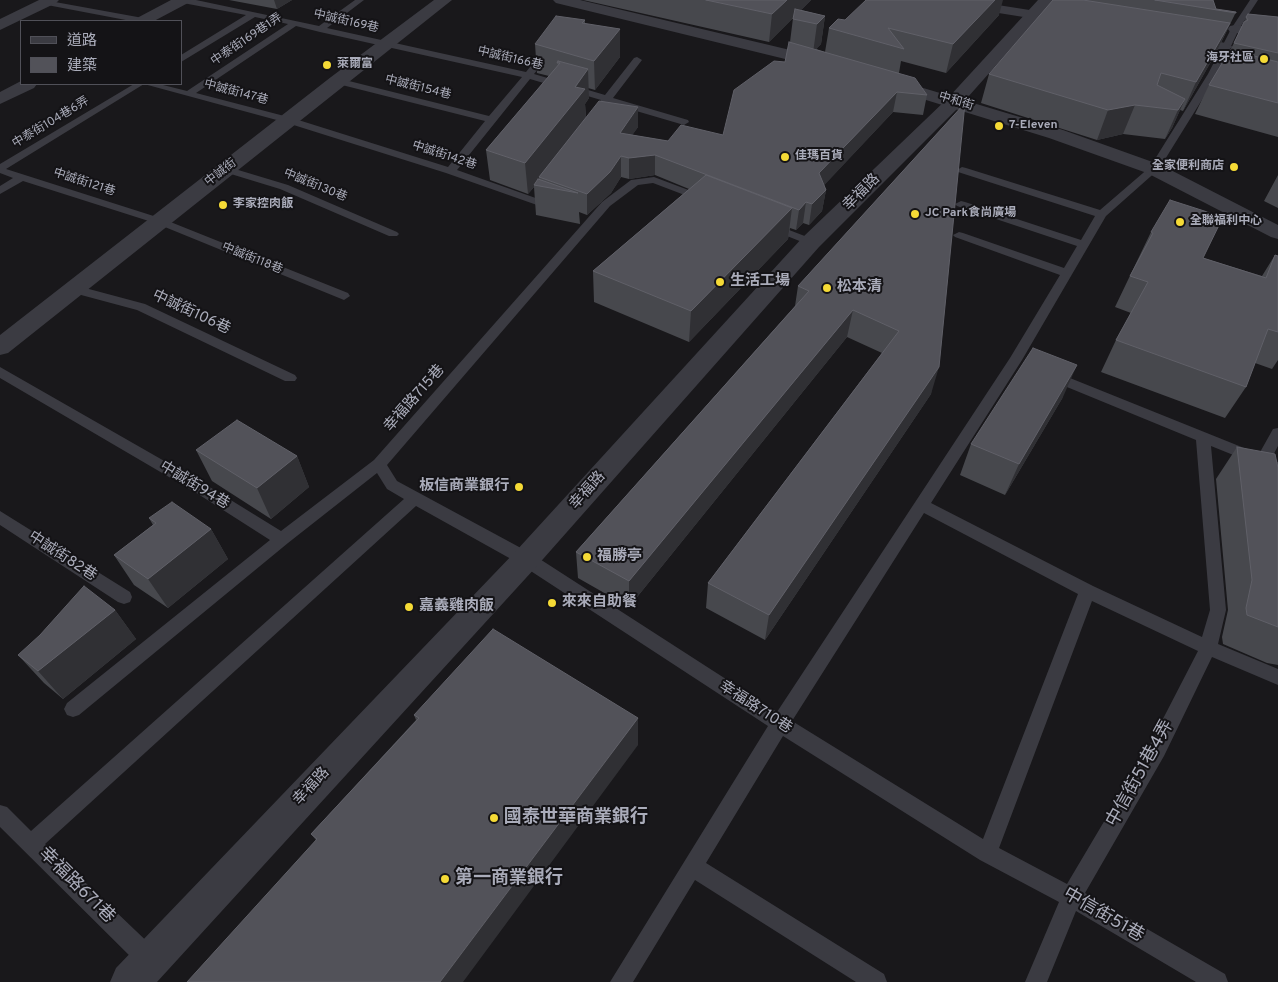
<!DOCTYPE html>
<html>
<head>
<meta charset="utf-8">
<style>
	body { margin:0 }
	#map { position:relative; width:1278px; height:982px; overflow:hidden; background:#19181b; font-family:Overpass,"Noto Sans TC",sans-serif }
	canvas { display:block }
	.legend { position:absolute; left:20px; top:20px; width:162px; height:65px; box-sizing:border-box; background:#141316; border:1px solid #505058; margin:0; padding:6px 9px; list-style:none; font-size:15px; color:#aaacba }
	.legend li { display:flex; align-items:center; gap:10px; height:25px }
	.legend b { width:25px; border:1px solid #505058 }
</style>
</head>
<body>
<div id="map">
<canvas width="1278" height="982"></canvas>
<ul class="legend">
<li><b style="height:6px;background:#3b3b42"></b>道路</li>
<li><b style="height:14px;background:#525259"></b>建築</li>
</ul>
</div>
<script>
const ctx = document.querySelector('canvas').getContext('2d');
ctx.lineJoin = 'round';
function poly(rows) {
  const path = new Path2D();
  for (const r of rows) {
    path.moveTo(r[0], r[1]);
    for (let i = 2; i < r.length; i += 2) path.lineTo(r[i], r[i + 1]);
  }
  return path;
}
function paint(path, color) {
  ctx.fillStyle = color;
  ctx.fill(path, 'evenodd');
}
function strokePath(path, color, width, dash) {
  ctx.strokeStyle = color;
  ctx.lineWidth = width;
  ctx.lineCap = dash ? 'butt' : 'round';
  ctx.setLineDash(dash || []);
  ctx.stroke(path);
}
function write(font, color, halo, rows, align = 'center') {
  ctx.font = font + ' Overpass,"Noto Sans TC",sans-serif';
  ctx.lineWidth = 4;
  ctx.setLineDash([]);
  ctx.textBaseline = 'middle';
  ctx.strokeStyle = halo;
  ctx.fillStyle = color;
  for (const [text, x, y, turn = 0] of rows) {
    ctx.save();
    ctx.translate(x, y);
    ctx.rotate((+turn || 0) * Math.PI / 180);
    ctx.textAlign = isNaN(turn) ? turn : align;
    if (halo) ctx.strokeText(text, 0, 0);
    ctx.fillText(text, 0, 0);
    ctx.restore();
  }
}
paint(poly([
	[44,0,143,18,147,21,131,21,47,5,43,2,44,0],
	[179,0,196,0,319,26,355,0,364,0,327,28,526,72,546,47,549,46,554,49,534,74,605,95,634,58,637,57,642,60,613,98,688,120,689,122,684,125,609,103,606,106,600,106,598,104,601,100,530,79,457,170,558,206,560,208,554,211,446,173,284,122,144,84,6,169,163,219,348,293,350,296,344,300,155,223,23,181,0,194,0,186,13,178,0,173,0,164,134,84,159,84,187,91,288,24,255,17,181,62,181,55,246,15,183,3,179,0],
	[296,26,320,32,522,77,489,116,337,78,334,79,334,83,485,121,448,167,292,118,196,93,296,26],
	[1250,0,1258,0,1239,29,1218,74,1159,169,1106,216,1022,360,931,503,1093,586,1202,637,1210,610,1196,440,1045,378,1043,375,1045,372,1050,370,1055,372,1259,454,1273,429,1278,428,1278,446,1271,459,1278,462,1278,473,1211,446,1226,610,1218,644,1278,669,1278,685,1212,657,1164,756,1085,893,1225,974,1228,982,1196,982,1076,911,1047,982,1025,982,1059,902,980,860,783,736,706,863,884,974,887,982,856,982,695,880,633,982,610,982,768,726,520,564,416,506,45,844,158,952,161,960,158,968,150,971,142,968,0,827,0,805,7,807,31,831,404,499,387,489,377,473,288,543,79,715,73,717,67,715,64,709,67,703,270,540,198,494,0,378,0,367,208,486,281,531,374,460,602,202,631,180,654,177,707,197,709,199,707,201,703,202,653,183,638,185,610,206,387,465,397,481,532,554,777,712,1010,358,1060,275,955,237,953,235,959,232,963,233,1064,268,1077,246,957,206,955,204,961,201,965,202,1081,240,1095,216,958,172,957,170,962,167,966,168,1100,210,1150,167,1208,74,1231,29,1250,0],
	[924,513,1078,594,983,839,792,721,924,513],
	[1092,601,1198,651,1150,744,1067,884,999,848,1092,601],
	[225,166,288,185,397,232,399,234,397,236,389,236,280,189,221,171,220,169,225,166],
	[771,223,815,240,817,242,811,245,807,244,767,228,765,226,767,224,771,223],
	[74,285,145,304,295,375,297,378,295,381,285,381,137,310,70,292,68,289,70,286,74,285],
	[0,511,130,592,132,597,130,602,124,604,118,602,0,525,0,511]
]), '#3b3b42');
paint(poly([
	[936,0,966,0,1055,14,1061,18,1055,22,942,4,936,0],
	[1235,25,1278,32,1278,40,1230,32,1228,29,1230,26,1235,25],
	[1190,37,1226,43,1233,47,1226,51,1185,44,1183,41,1185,38,1190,37]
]), '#3b3b42');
paint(poly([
	[39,0,59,0,56,3,0,30,0,19,39,0],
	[171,0,191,0,188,3,154,21,135,21,137,18,171,0],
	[434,0,452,0,8,353,0,355,0,335,331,77,434,0],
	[553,0,580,0,828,59,830,63,828,67,822,68,556,3,553,0],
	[890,78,1063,130,1161,165,1278,225,1278,239,1271,237,1147,173,1049,138,884,87,881,83,884,79,890,78],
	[21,81,21,84,37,84,34,88,0,104,0,92,21,81]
]), '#3b3b42');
paint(poly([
	[1038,0,1054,0,960,106,819,247,536,567,157,982,110,982,116,968,516,551,803,237,948,98,1038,0]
]), '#3b3b42');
paint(poly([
	[229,0,292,0,277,9],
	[583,0,811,0,801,10,825,16,821,44,816,49,825,52,829,28,845,20,999,15,946,73,901,61,899,73,927,95,923,115,893,112,824,185,826,190,822,211,809,225,803,223,796,230,790,228,788,239,689,342,594,302,593,271,689,189,655,175,629,179,621,177,611,193,587,215,579,212,580,224,536,215,534,187,528,194,490,180,486,150,549,76,537,73,535,44,585,20,585,24,620,29,620,57,595,90,588,88,589,98,585,104,586,117,638,127,632,135,668,141,723,135,785,62,790,42,793,18,769,42],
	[1053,0,1213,0,1216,9,1236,12,1217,51,1183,111,1180,110,1172,128,1165,139,1123,134,1097,140,981,103,989,74],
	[1248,14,1278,17,1278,137,1195,114,1209,85,1230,51],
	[965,103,931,394,765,640,706,608,708,583,882,353,847,337,629,607,578,578,576,552,795,306,798,286],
	[1278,175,1278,208,1264,201],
	[1151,232,1203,258,1262,276,1275,255,1278,256,1278,360,1272,369,1255,363,1246,387,1225,418,1101,372,1116,340,1131,313,1115,307],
	[1063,397,1005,495,960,475,971,444],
	[1237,447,1278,468,1278,665,1267,663,1223,644,1222,637,1228,610,1216,479],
	[196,450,297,456,309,487,271,519,212,481],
	[149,518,211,529,228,559,168,608,134,585,114,555,153,525],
	[115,610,136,639,63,699,44,683,18,655],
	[414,715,638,718,638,745,316,840,311,834,416,720]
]), '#47484d');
paint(poly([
	[274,0,292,0,277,9],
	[787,0,811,0,769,42,772,14],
	[995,0,1003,0,999,15,946,73,953,44],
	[825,16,821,44,813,53,817,24],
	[1230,23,1217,51,1183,111,1196,82],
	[620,29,620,57,595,90,594,61],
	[588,69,589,98,585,104,586,118,539,177,539,179,534,185,534,187,528,194,525,163],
	[897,92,893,112,816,194,819,173],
	[1185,99,1172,128,1165,139,1178,110],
	[1135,105,1123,134,1097,140,1108,110],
	[638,107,638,127,620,153,620,133],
	[655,155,655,175,629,179,629,158],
	[621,156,621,177,611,193,587,215,587,194],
	[826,190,822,211,809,225,812,204],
	[806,202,803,223,796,230,799,210],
	[792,208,788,239,689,342,691,311],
	[853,310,847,337,629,607,629,581],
	[1077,365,1063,397,1005,495,1019,464],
	[939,367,931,394,765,640,769,615],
	[297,456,309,487,271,519,257,488],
	[211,529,228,559,168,608,148,579],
	[115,610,136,639,63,699,38,671],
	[638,718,638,745,463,982,440,982]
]), '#303034');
const building = poly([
	[706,0,787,0,772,14,706,0],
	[866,0,995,0,953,44,888,28,904,49,829,28,838,19,845,20,866,0],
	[1053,0,1083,0,1230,23,1196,82,1161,73,1157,85,1185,99,1178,110,1135,105,1108,110,989,74,1053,0],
	[1155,0,1213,0,1216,9,1236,12,1236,13,1155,0],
	[795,9,825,16,817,24,793,19,795,9],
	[1248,14,1278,17,1278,53,1234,43,1244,22,1248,20,1246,17,1248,14],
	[556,16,585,20,582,23,620,29,594,61,535,44,556,16],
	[789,42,915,78,927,95,897,92,819,173,826,190,812,204,806,202,799,210,655,155,629,158,621,156,610,172,587,194,539,177,599,101,638,107,620,133,668,141,681,125,723,135,734,90,774,61,785,62,789,42],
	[1230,50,1278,62,1278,103,1209,85,1230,50],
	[558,61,588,69,575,87,585,89,525,163,486,150,560,63,557,63,558,61],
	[965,103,939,367,769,615,708,583,899,331,853,310,629,581,576,552,809,291,798,286,965,103],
	[706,175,792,208,691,311,593,271,706,175],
	[538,179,578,193,534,185,538,179],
	[1170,200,1223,217,1203,258,1266,278,1275,255,1278,256,1278,332,1268,329,1246,387,1116,340,1148,282,1130,276,1153,233,1151,232,1170,200],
	[1033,348,1077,365,1019,464,971,444,1033,348],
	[237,420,297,456,257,488,196,450,237,420],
	[1237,447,1275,454,1278,468,1278,627,1247,615,1246,608,1252,580,1237,447],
	[172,502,211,529,148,579,114,555,156,523,149,518,172,502],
	[84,586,115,610,38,671,18,655,40,635,84,586],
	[493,629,638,718,440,982,187,982,317,839,311,834,419,718,414,715,493,629]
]);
paint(building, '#525259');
strokePath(building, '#606068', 1);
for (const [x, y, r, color] of [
	[1264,59,5,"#f5da36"],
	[327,65,5,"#f5da36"],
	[999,126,5,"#f5da36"],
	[785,157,5,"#f5da36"],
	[1234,167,5,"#f5da36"],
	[223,205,5,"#f5da36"],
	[915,214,5,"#f5da36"],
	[1180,222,5,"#f5da36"],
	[720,282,5,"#f5da36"],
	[827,288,5,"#f5da36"],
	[519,487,5,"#f5da36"],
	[587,557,5,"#f5da36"],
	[552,603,5,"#f5da36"],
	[409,607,5,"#f5da36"],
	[494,818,5,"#f5da36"],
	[445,879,5,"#f5da36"]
]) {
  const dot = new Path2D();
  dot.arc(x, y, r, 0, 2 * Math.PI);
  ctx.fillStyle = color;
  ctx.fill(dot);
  strokePath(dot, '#141316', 2);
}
write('12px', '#aaacba', '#141316', [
	["中誠街169巷",346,22,13],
	["中泰街169巷1弄",247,40,-34],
	["中誠街166巷",510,59,13],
	["中誠街154巷",418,88,14],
	["中誠街147巷",236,93,15],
	["中和街",956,102,17],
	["中泰街104巷6弄",51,123,-31],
	["中誠街142巷",444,156,18],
	["中誠街",221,173,-38],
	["中誠街121巷",84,183,18],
	["中誠街130巷",315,186,22],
	["中誠街118巷",252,259,22]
]);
write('bold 12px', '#aaacba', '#141316', [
	["海牙社區",1254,59,"right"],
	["萊爾富",337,65],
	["7-Eleven",1009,126],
	["佳瑪百貨",795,157],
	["全家便利商店",1224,167,"right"],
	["李家控肉飯",233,205],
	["JC Park食尚廣場",925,214],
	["全聯福利中心",1190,222]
], 'left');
write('15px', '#aaacba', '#141316', [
	["幸福路",862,193,-45],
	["中誠街106巷",191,313,25],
	["幸福路715巷",415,399,-49],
	["中誠街94巷",194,486,31],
	["幸福路",588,491,-48],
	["中誠街82巷",62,557,33],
	["幸福路710巷",755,708,33],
	["幸福路",312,787,-47]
]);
write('bold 15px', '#aaacba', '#141316', [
	["生活工場",730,282],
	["松本清",837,288],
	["板信商業銀行",509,487,"right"],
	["福勝亭",597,557],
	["來來自助餐",562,603],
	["嘉義雞肉飯",419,607]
], 'left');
write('18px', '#aaacba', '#141316', [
	["中信街51巷4弄",1141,774,-61],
	["幸福路671巷",76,886,45],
	["中信街51巷",1103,916,30]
]);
write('bold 18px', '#aaacba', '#141316', [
	["國泰世華商業銀行",504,818],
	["第一商業銀行",455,879]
], 'left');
</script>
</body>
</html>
